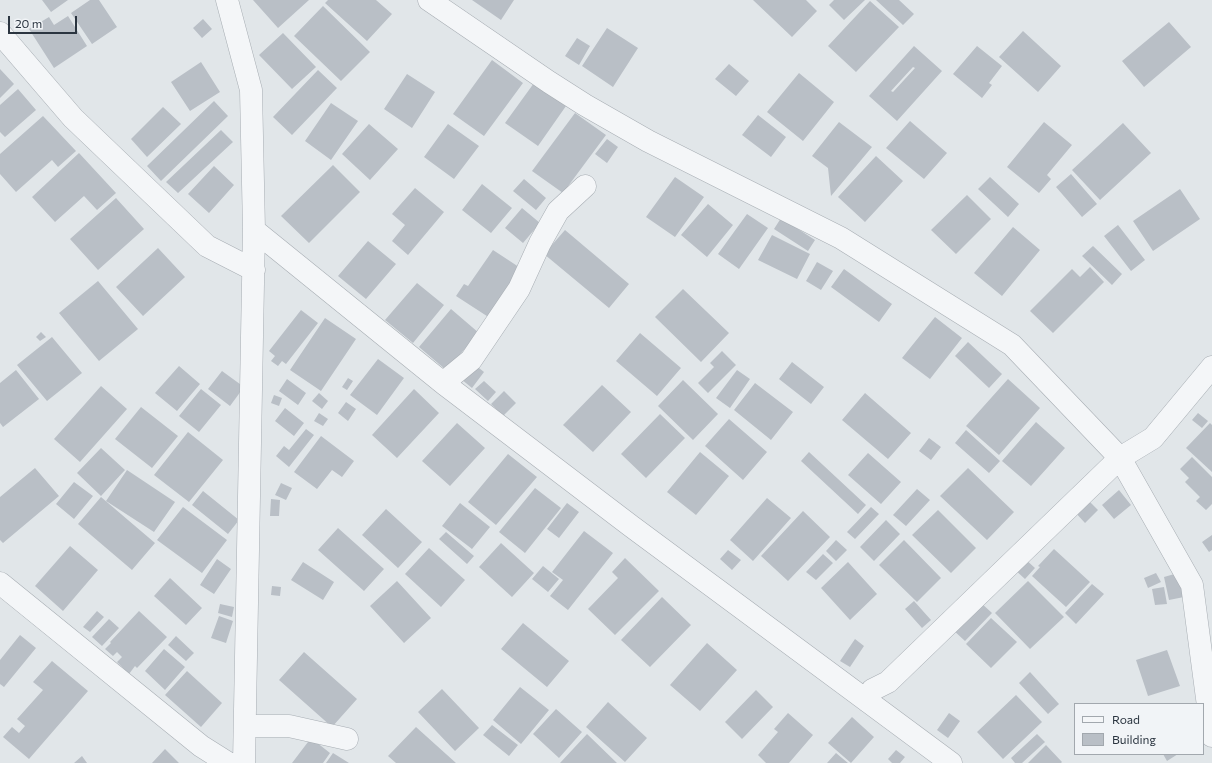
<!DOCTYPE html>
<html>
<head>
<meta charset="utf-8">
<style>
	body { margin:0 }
	#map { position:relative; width:1212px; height:763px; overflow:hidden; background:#e1e6e9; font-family:Commissioner,sans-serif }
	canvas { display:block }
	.legend { position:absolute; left:1074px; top:703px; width:130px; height:52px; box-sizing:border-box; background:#f1f4f7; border:1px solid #a2a8ae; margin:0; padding:5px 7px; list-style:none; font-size:12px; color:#2b3540 }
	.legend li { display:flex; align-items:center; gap:8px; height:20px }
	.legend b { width:20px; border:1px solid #a2a8ae }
	.scale { position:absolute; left:8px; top:16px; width:69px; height:18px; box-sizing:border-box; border:2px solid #2b3540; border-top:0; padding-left:5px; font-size:12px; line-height:14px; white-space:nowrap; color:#2b3540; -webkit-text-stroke:3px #f1f4f7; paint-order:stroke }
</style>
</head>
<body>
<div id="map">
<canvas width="1212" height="763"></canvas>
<ul class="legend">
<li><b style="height:5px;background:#f4f6f8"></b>Road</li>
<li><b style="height:11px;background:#b9bfc6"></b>Building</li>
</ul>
<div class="scale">20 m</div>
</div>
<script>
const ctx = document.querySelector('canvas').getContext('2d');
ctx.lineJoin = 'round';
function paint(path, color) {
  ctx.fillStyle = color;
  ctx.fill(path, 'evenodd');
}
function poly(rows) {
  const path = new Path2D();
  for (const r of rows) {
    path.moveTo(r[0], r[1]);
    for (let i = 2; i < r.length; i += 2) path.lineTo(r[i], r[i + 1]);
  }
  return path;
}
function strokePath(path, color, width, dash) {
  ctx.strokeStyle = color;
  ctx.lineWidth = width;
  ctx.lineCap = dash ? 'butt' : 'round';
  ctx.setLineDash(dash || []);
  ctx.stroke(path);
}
paint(poly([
	[42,0,68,0,51,12],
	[90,0,99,0,117,27,92,44,71,13],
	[253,0,309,0,278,28],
	[328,0,376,0,392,14,367,41,325,3],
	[472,0,514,0,501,20],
	[753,0,806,0,817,11,792,37],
	[834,0,865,0,844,20,829,5],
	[876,0,899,0,914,14,903,25],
	[870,1,899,27,856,72,828,46],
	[323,6,370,52,341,81,294,36],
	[68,16,87,46,54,68,29,29,49,17,54,25],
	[203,19,212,29,202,38,193,28],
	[1169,22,1191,47,1144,87,1122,61],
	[607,28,638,48,613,87,582,66],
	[1023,31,1061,66,1038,92,999,57],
	[283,33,316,67,292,89,259,55],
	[577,38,590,46,579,65,565,56],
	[914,46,942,71,897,121,869,96],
	[913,67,915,68,893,92,891,91],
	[977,46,1002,66,989,83,992,85,982,98,953,74],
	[492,60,523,83,484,136,453,114],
	[201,62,220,92,190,111,171,82],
	[729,64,749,81,736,96,715,79],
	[0,69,14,84,0,98],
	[318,70,337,88,292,135,273,117],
	[799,73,834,102,803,141,767,112],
	[407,74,435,92,412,128,384,109],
	[534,83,566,106,538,146,505,123],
	[18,89,36,110,5,137,0,132,0,105],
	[214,101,228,116,161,181,147,166],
	[331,103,358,121,331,160,305,141],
	[163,107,181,124,147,157,131,139],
	[575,113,606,135,563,193,532,171],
	[758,115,786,137,771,157,742,135],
	[43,116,76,151,58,167,52,160,16,192,0,174,0,154],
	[910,121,947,153,924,179,886,148],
	[839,122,872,147,831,196,828,168,812,156],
	[1044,122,1072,145,1047,175,1051,179,1039,193,1007,167],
	[1123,123,1151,153,1100,200,1072,170],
	[369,124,398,149,370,180,342,154],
	[448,124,479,146,454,179,424,157],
	[221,130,233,142,178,193,166,182],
	[607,139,618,147,607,163,595,154],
	[79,153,116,193,97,210,84,196,55,222,32,197],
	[876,156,903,181,865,222,838,197],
	[333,165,360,192,309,243,281,216],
	[214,166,234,185,209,213,188,194],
	[1071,174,1097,204,1082,217,1056,187],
	[675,177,704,197,675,237,646,217],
	[990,177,1019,204,1008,217,978,189],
	[524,179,546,198,536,210,513,191],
	[482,184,512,208,491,233,462,210],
	[415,188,444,212,408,255,392,241,405,225,392,214],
	[1180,189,1200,219,1153,251,1133,221],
	[967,195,991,219,956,254,931,230],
	[116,198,144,229,98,270,70,239],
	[708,204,733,225,707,257,681,235],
	[522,208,540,223,523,243,505,228],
	[747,214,768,228,739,269,718,254],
	[781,218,815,240,808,251,774,229],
	[1118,225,1145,260,1131,271,1104,236],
	[1013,227,1040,250,1002,296,974,273],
	[565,230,629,284,609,308,544,254],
	[772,235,810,254,797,279,758,260],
	[368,241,396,264,366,299,338,276],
	[1093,246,1122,274,1112,285,1082,256],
	[158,248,185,277,143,316,116,287],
	[493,250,525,271,493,320,456,296,464,284,468,286],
	[817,262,833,271,821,290,806,281],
	[1090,267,1104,282,1053,333,1030,311,1072,269,1080,277],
	[844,269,892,304,879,322,831,287],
	[98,281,138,329,99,361,59,313],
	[417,283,444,305,413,343,385,320],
	[683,289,729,333,701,362,655,317],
	[451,309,479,333,446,370,419,347],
	[301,310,318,323,286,364,282,361,278,366,271,361,275,356,269,351],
	[935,317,962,338,930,379,902,358],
	[325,318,356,339,321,391,290,370],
	[41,332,46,337,40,341,36,337],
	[640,333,681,368,657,396,616,361],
	[52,337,82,373,47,401,17,365],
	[968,342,1002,374,989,388,955,356],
	[722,351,736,365,708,393,698,383,714,367,710,363],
	[378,359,404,378,377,415,350,395],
	[792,362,824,387,811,404,779,379],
	[474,364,484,372,472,388,461,379],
	[179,366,200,384,177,411,155,393],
	[16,370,39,399,3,427,0,423,0,383],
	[737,370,750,379,730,408,716,398],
	[222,371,244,387,230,406,208,389],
	[348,378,353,381,347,390,342,387],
	[287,379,306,393,298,405,279,391],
	[1008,379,1040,408,999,455,966,426],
	[683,380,718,414,693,440,658,406],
	[484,381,496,392,488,401,475,389],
	[755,383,793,412,771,440,734,410],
	[602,385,631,412,593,452,563,425],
	[101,386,127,409,80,462,54,439],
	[201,389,221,405,199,432,179,416],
	[414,389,439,413,397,458,372,435],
	[504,391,516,403,503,416,491,404],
	[319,393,328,401,322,409,312,401],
	[865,393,911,433,888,459,842,420],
	[274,395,282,398,279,406,271,403],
	[346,402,356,409,348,421,338,413],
	[141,407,178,436,152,468,115,439],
	[285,408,304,423,294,436,275,421],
	[319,413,328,419,323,426,314,421],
	[1198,413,1208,421,1202,428,1192,420],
	[660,414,685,438,646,478,621,454],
	[729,419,767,452,743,480,705,446],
	[1036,422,1065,448,1031,486,1002,461],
	[457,423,485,448,450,486,422,461],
	[1210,423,1212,425,1212,472,1186,448],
	[306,429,314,435,289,467,276,456,284,446,289,450],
	[966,430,1000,461,989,473,955,443],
	[188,432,223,460,189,502,154,475],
	[321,436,354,461,342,477,332,470,317,489,294,472],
	[929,438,941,447,931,460,919,451],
	[101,448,125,470,101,496,77,473],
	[700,452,729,476,696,515,667,492],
	[809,452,866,505,858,514,801,461],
	[868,453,901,482,881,504,848,475],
	[508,454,537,477,496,525,468,502],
	[1192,457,1212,477,1212,504,1206,510,1196,501,1200,497,1185,482,1189,478,1180,469],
	[35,468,59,496,3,543,0,540,0,497],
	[968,468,1014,512,987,540,940,496],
	[127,470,175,502,154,532,106,501],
	[74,482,93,496,74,519,56,504],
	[281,483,292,488,286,500,275,495],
	[535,488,561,508,525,553,499,532],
	[917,489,930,500,906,526,893,515],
	[1119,490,1131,505,1114,519,1102,505],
	[203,491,239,520,228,534,192,505],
	[101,497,155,543,132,570,78,524],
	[767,498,791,518,753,561,730,540],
	[271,499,280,500,279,516,270,516],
	[1087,499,1098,510,1085,523,1074,511],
	[460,503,490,527,472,549,442,526],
	[567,503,579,512,559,538,547,529],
	[183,507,227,540,202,573,157,540],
	[871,507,879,514,855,539,847,532],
	[386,509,422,542,398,568,362,535],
	[938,510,976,548,951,573,912,535],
	[803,511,830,537,788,581,761,556],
	[886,520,900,534,874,561,860,547],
	[338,528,384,569,364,591,318,550],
	[584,531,613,553,568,610,550,596,563,580,552,572],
	[446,532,474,556,467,564,439,539],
	[1212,535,1212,550,1209,552,1202,542],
	[836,540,847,550,836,561,826,551],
	[904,540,941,578,917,602,879,565],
	[501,543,534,573,512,597,479,567],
	[70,546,98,570,63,611,35,586],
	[429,548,465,580,441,607,405,574],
	[1054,549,1090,582,1066,607,1032,576,1040,567,1038,566],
	[728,550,741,560,732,570,720,559],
	[823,554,833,563,816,580,806,572],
	[625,558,659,591,615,635,588,609,618,578,612,572],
	[1024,558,1035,568,1025,579,1014,569],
	[217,559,231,569,214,594,200,585],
	[303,562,334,582,323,600,291,580],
	[848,562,877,594,850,620,821,588],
	[543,566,559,579,548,592,532,579],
	[1156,573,1161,582,1148,588,1144,578],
	[1178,573,1184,597,1169,600,1164,577],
	[170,578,202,608,186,625,154,596],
	[397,581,431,618,404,643,370,606],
	[1028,581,1064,617,1030,649,995,613],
	[1092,584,1104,594,1076,624,1065,613],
	[272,586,281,587,280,596,271,595],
	[1164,587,1167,604,1155,605,1152,589],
	[662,597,691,625,650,667,621,640],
	[914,601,931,620,922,628,905,609],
	[980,602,992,613,965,641,952,629],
	[220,604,234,607,232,617,218,613],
	[97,611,104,617,90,632,83,627],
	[139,611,167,637,137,668,135,666,129,674,117,662,122,657,117,652,113,656,105,649,111,643,110,642],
	[219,616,233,621,226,643,211,638],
	[991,618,1017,642,991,668,966,644],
	[109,619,119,628,102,646,92,637],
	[523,623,569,661,547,687,501,649],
	[20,635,36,648,4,687,0,684,0,660],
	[176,636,194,653,186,661,168,645],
	[855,639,864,646,850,667,840,661],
	[707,643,737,670,700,711,670,685],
	[164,649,185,667,165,690,145,671],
	[1167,650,1180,686,1148,696,1136,660],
	[304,652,357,699,332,727,279,680],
	[52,661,88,691,29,759,3,737,12,727,19,733,25,726,17,719,43,690,33,682],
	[187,671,222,703,201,727,165,695],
	[1030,672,1059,704,1048,714,1019,683],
	[520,687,549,710,521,744,493,720],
	[442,689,479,728,455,751,418,712],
	[756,690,773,707,742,739,725,722],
	[1016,695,1042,722,1003,759,977,732],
	[608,702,647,738,625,762,586,727],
	[556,709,582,732,559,758,533,734],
	[788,713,813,735,789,763,766,763,758,755,778,732,774,729],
	[949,713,960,721,948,738,937,730],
	[852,717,874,737,851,763,828,743],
	[492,725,518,745,509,756,483,735],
	[416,727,456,763,396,763,388,756],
	[587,734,617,763,560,763],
	[1037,734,1045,742,1022,763,1015,763,1011,758],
	[311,738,330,753,323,763,292,763],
	[1046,745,1062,762,1061,763,1028,763],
	[165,749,179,763,152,763],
	[896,750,905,757,900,763,892,763,888,759],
	[333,753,349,763,326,763],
	[836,753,848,763,827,763],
	[1163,754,1178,754,1167,761],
	[82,756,87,763,74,763]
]), '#b9bfc6');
const minor = poly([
	[227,0,251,90,254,230,244,763],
	[429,0,549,82,585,105,648,141,841,238,1012,345,1120,458,888,682,872,690,867,701],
	[0,33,73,118,207,246,254,270],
	[254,230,443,383,631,526,951,763],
	[1212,367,1153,438,1120,458,1192,585,1212,736],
	[443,383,471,360,519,289,540,243,558,211,585,186],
	[0,583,201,746,228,763],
	[245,726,289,726,347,739]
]);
strokePath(minor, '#a7adb3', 23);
strokePath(minor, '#f4f6f8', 22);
</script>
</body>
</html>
